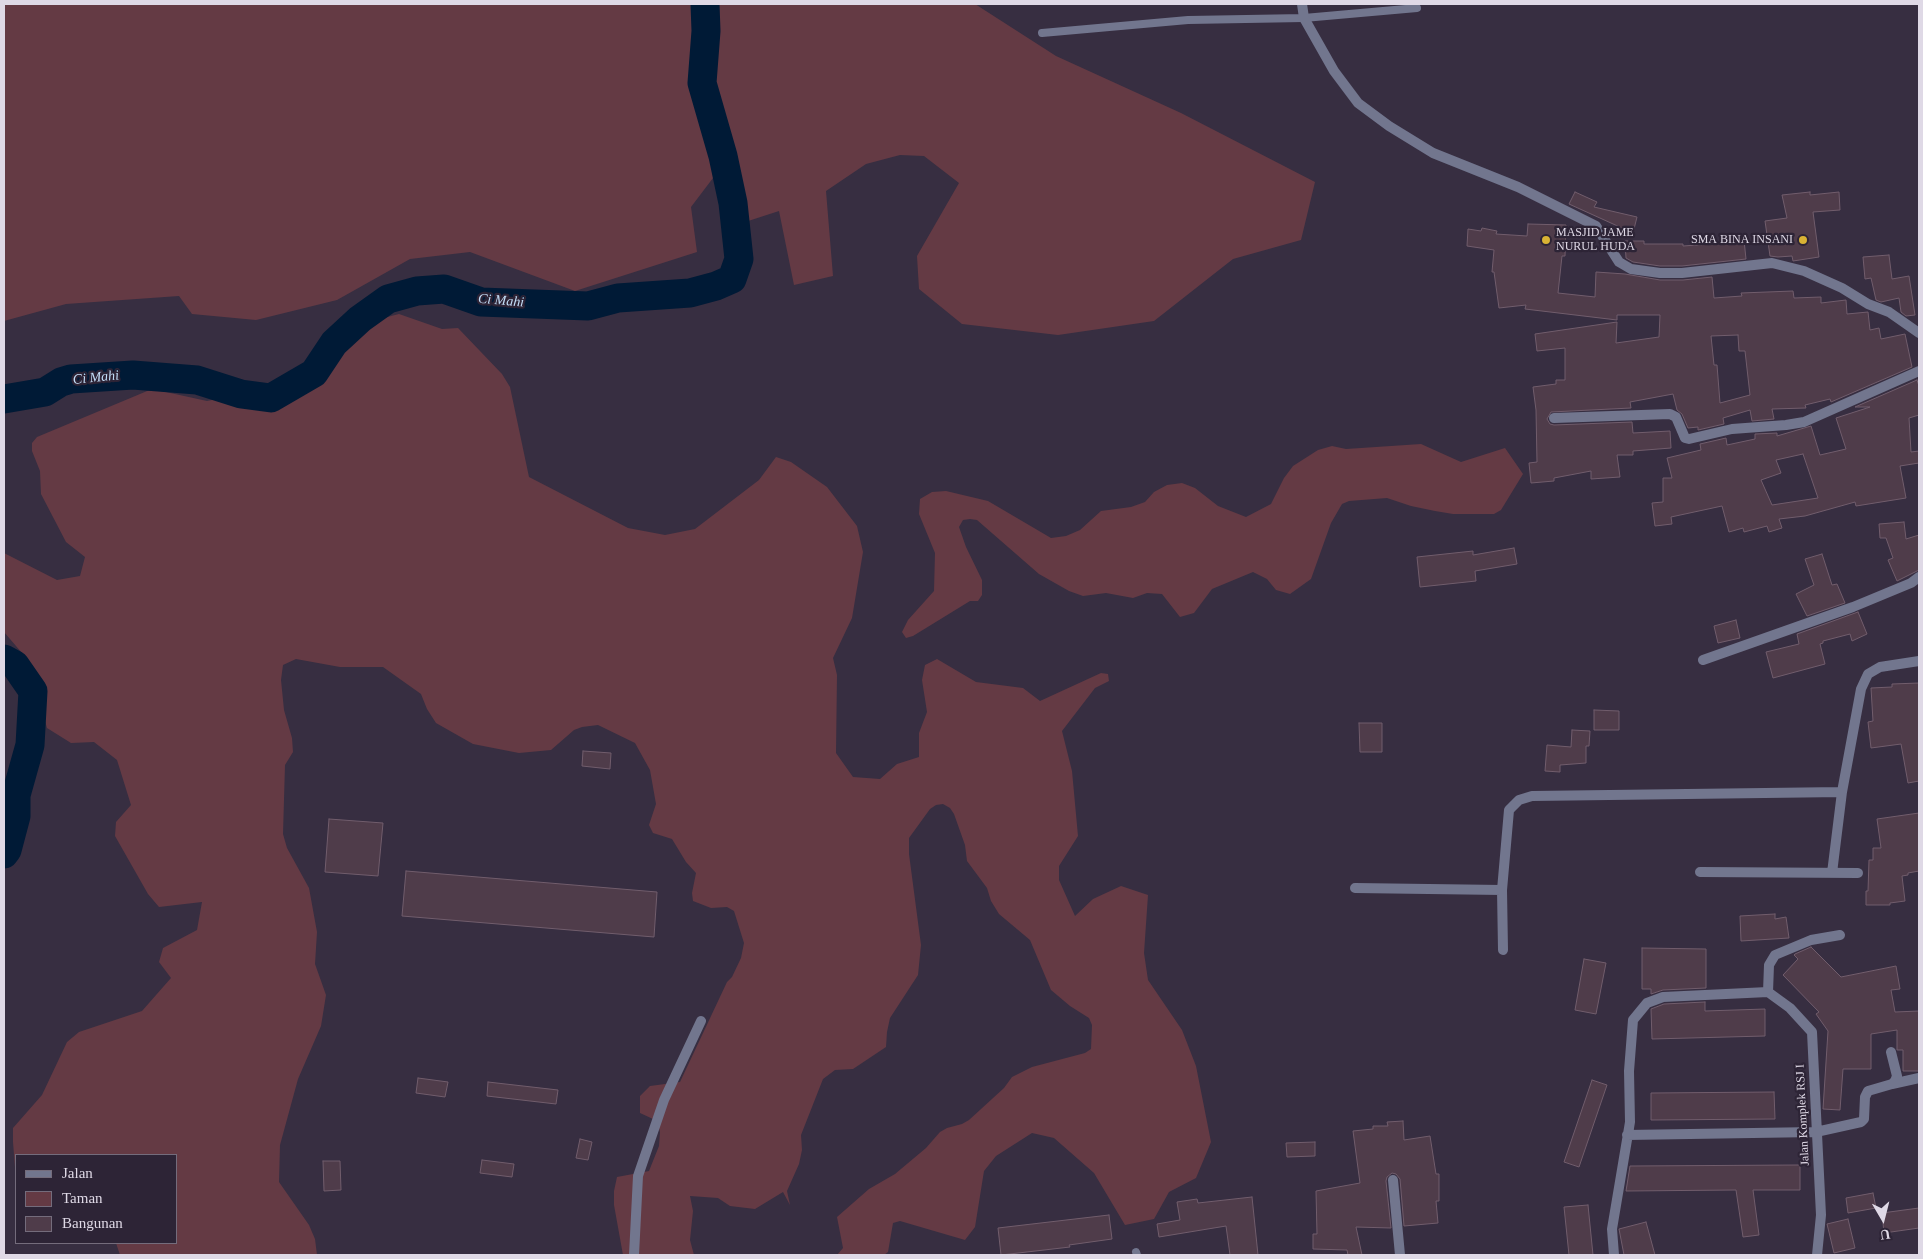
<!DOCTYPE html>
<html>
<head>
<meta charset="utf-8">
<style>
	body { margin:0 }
	#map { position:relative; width:1923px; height:1259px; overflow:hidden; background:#372e41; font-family:"Times New Roman",serif }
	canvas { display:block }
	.frame { position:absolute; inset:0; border:5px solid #dfd9e6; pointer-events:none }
	.legend { position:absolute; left:15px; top:1154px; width:162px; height:90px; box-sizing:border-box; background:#2d2436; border:1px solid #746c7c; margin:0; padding:6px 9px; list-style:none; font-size:15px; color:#dfd9e6 }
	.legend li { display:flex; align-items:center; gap:10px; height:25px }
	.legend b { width:25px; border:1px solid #746c7c }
	.north { position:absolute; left:1858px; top:1194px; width:50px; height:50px; -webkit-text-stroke:4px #2d2436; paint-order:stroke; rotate:172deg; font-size:14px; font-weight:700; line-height:20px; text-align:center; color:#dfd9e6 }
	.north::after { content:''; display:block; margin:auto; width:18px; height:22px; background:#dfd9e6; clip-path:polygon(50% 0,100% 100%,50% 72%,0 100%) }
</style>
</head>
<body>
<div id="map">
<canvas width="1923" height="1259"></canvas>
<div class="frame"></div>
<ul class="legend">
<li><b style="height:6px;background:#72768e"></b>Jalan</li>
<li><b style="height:14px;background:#643a44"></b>Taman</li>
<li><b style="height:14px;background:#4f3c4a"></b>Bangunan</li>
</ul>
<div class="north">U</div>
</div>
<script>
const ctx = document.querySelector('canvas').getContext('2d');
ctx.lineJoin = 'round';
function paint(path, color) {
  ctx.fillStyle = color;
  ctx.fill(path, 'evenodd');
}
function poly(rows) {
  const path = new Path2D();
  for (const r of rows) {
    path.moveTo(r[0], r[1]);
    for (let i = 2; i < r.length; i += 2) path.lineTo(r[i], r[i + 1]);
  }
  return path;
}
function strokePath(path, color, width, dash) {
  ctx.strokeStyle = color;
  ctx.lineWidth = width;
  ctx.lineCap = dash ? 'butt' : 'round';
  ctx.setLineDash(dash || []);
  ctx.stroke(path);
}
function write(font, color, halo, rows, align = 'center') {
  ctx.font = font + ' "Times New Roman",serif';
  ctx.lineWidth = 4.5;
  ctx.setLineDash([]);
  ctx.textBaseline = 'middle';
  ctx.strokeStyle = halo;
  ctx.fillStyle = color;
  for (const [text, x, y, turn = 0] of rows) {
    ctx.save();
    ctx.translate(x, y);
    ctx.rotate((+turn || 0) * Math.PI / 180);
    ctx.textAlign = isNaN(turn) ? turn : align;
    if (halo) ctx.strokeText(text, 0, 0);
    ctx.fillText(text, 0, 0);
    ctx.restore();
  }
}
paint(poly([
	[4,4,975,4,1056,56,1181,113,1315,182,1301,240,1233,259,1154,321,1058,335,962,324,919,289,917,256,959,183,924,156,900,155,866,164,826,191,833,276,794,285,779,211,742,223,713,178,691,207,697,252,575,291,470,252,410,259,337,300,256,320,192,314,179,296,66,304,4,321],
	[399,314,442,329,458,328,502,374,510,387,529,477,628,528,665,535,695,529,759,480,776,457,791,462,827,487,857,526,863,552,852,618,833,658,837,675,836,753,853,777,880,779,897,764,919,757,919,733,927,712,922,680,925,665,937,659,976,682,1023,688,1040,701,1101,673,1108,674,1109,681,1095,688,1062,731,1072,771,1078,836,1059,866,1059,880,1075,916,1093,899,1121,886,1148,895,1144,953,1148,980,1182,1030,1196,1066,1211,1142,1196,1178,1169,1192,1154,1219,1125,1225,1094,1173,1054,1138,1032,1133,996,1156,984,1171,975,1227,965,1240,900,1221,893,1223,888,1252,884,1255,837,1255,843,1248,837,1217,869,1189,895,1174,926,1148,940,1132,947,1128,962,1124,969,1120,1004,1088,1012,1077,1032,1067,1085,1053,1091,1049,1092,1025,1089,1018,1070,1006,1051,990,1030,940,999,914,991,901,987,888,967,861,965,845,954,814,950,808,943,804,936,805,930,809,909,838,909,854,921,945,918,975,890,1018,887,1032,886,1047,853,1069,835,1070,823,1079,801,1135,802,1150,799,1164,787,1191,790,1205,783,1192,755,1209,730,1206,718,1198,690,1196,693,1211,690,1240,694,1255,623,1255,614,1205,614,1191,617,1177,649,1171,659,1146,660,1132,658,1124,653,1119,640,1113,640,1096,650,1086,680,1082,727,982,732,977,741,958,744,943,734,911,727,907,711,908,693,901,692,893,696,873,686,862,672,839,653,833,649,825,656,804,650,770,635,743,598,725,582,727,574,730,551,750,519,753,473,744,436,723,427,709,421,694,383,667,340,667,296,659,283,665,281,680,284,710,292,738,293,752,285,765,283,834,287,848,309,888,317,932,315,964,326,995,321,1026,298,1079,280,1145,279,1182,309,1225,315,1239,317,1255,120,1255,116,1243,176,1243,176,1155,16,1155,16,1180,13,1142,13,1128,42,1095,67,1042,79,1032,142,1011,171,978,159,962,163,948,197,930,202,902,159,907,148,894,115,836,116,822,131,805,117,760,94,742,71,743,47,728,28,660,4,632,4,553,57,580,80,576,85,557,66,542,41,494,40,471,32,451,32,443,37,437,152,389,207,401,241,394,269,384,317,378,368,322],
	[1421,444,1461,462,1505,448,1523,474,1501,510,1494,514,1453,514,1435,511,1411,506,1387,498,1349,501,1342,504,1331,523,1311,579,1290,594,1276,590,1267,579,1253,572,1212,589,1194,613,1180,617,1162,594,1147,593,1133,598,1106,593,1083,596,1069,591,1039,574,977,520,970,519,963,520,959,527,966,547,982,580,982,595,978,601,970,601,913,636,906,638,902,632,908,620,934,591,935,553,919,514,920,499,932,492,946,491,988,501,1051,538,1066,536,1080,530,1101,511,1131,507,1145,502,1154,492,1167,485,1182,483,1195,488,1218,506,1246,517,1271,504,1284,478,1293,466,1318,450,1332,446,1346,449]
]), '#643a44');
strokePath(poly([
	[4,399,45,392,61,382,71,379,133,375,197,380,241,394,271,398,314,373,334,343,360,319,388,299,417,291,444,289,481,302,588,306,618,298,690,293,716,286,732,279,739,259,733,203,723,156,702,83,706,31,705,4],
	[4,659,15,665,33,691,30,745,16,795,16,816,7,850,4,854]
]), '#001a36', 29);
const building = poly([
	[1575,192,1597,202,1594,207,1637,217,1633,233,1569,204,1575,192],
	[1810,192,1810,195,1839,192,1840,210,1813,212,1819,257,1793,261,1792,256,1778,257,1770,256,1765,221,1787,218,1782,195,1810,192],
	[1528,224,1566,225,1565,256,1562,256,1558,293,1595,297,1596,272,1625,274,1660,280,1683,280,1712,277,1714,298,1742,296,1741,293,1793,291,1794,298,1821,297,1821,303,1846,300,1847,314,1868,312,1870,330,1879,328,1881,339,1905,334,1912,367,1831,402,1830,399,1805,405,1806,408,1772,409,1774,419,1752,421,1750,410,1723,418,1724,424,1698,430,1698,427,1688,428,1682,414,1677,410,1673,394,1630,402,1631,408,1551,412,1547,419,1550,424,1554,425,1632,422,1633,433,1670,431,1671,448,1633,451,1633,455,1617,455,1620,477,1591,479,1591,471,1554,478,1554,481,1531,483,1529,463,1537,462,1536,410,1533,387,1556,384,1556,380,1565,380,1565,348,1537,351,1535,334,1617,322,1616,343,1659,337,1660,315,1617,315,1617,320,1525,309,1526,305,1499,308,1494,272,1492,272,1494,250,1467,246,1468,229,1481,231,1482,228,1497,231,1496,234,1527,236,1528,224],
	[1738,335,1739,351,1745,351,1750,395,1720,403,1717,365,1714,365,1711,336,1738,335],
	[1744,240,1746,259,1682,266,1660,266,1633,262,1626,258,1625,241,1644,241,1644,244,1683,244,1683,246,1726,243,1725,242,1744,240],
	[1889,255,1892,279,1909,276,1915,315,1906,316,1901,312,1899,298,1881,302,1876,300,1871,278,1865,279,1863,257,1889,255],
	[1917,380,1919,386,1919,415,1909,418,1911,452,1919,451,1919,463,1900,466,1906,498,1856,506,1855,502,1805,516,1779,519,1782,528,1769,532,1767,526,1744,532,1743,528,1729,532,1722,506,1671,517,1672,524,1655,526,1652,503,1663,502,1663,478,1672,478,1667,458,1701,450,1700,444,1726,438,1727,445,1755,439,1755,434,1777,433,1777,436,1811,426,1820,455,1846,449,1836,418,1870,407,1855,407,1917,380],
	[1803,454,1818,498,1772,505,1761,480,1781,473,1776,460,1803,454],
	[1904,522,1906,539,1919,535,1919,570,1897,581,1888,560,1893,558,1886,538,1880,538,1879,524,1904,522],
	[1514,548,1517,564,1475,571,1476,581,1420,587,1417,557,1473,551,1473,555,1514,548],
	[1822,554,1832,585,1837,584,1845,603,1807,616,1796,594,1814,585,1805,559,1822,554],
	[1858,612,1867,634,1852,641,1850,634,1823,641,1823,643,1820,644,1825,664,1773,678,1766,652,1799,644,1797,634,1858,612],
	[1736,620,1740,638,1718,643,1714,626,1736,620],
	[1919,683,1919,781,1908,783,1901,744,1871,748,1868,722,1873,721,1871,688,1892,687,1892,684,1919,683],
	[1594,710,1619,711,1619,730,1594,730,1594,710],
	[1359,723,1382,723,1382,752,1360,752,1359,723],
	[1572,730,1590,731,1589,746,1586,746,1586,763,1560,765,1560,772,1545,771,1547,745,1571,747,1572,730],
	[583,751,611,753,610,769,582,766,583,751],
	[1919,813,1919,871,1908,873,1908,875,1902,876,1905,901,1890,903,1890,905,1866,905,1866,891,1868,891,1869,860,1873,860,1873,848,1881,848,1877,819,1919,813],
	[329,819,383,823,378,876,325,872,329,819],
	[406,871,657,892,654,937,402,916,406,871],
	[1775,914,1775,919,1786,917,1789,938,1741,941,1740,916,1775,914],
	[1811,947,1841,977,1896,966,1900,989,1891,990,1895,1012,1919,1011,1919,1071,1903,1071,1903,1050,1897,1050,1897,1030,1871,1034,1871,1069,1843,1069,1840,1110,1823,1109,1828,1031,1816,1014,1819,1012,1783,975,1798,959,1794,955,1795,954,1811,947],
	[1642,948,1706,949,1706,988,1663,990,1651,994,1651,989,1642,989,1642,948],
	[1584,959,1606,963,1596,1014,1575,1010,1584,959],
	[1705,1002,1705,1011,1765,1009,1765,1036,1652,1039,1651,1009,1664,1004,1705,1002],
	[418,1078,448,1082,445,1097,416,1093,418,1078],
	[1592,1080,1607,1085,1579,1167,1564,1162,1592,1080],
	[488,1082,558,1090,556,1104,487,1096,488,1082],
	[1774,1092,1775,1119,1651,1120,1651,1093,1774,1092],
	[1403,1121,1404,1140,1430,1136,1436,1174,1439,1174,1439,1201,1436,1201,1438,1223,1404,1226,1400,1179,1396,1174,1392,1173,1387,1177,1386,1181,1391,1228,1356,1227,1362,1255,1348,1255,1347,1250,1313,1249,1313,1234,1317,1234,1316,1191,1360,1183,1353,1131,1373,1129,1373,1126,1388,1126,1387,1122,1403,1121],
	[580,1139,592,1142,588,1160,576,1158,580,1139],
	[1315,1142,1315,1156,1287,1157,1286,1143,1315,1142],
	[482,1160,514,1164,512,1177,480,1173,482,1160],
	[323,1161,340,1161,341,1190,324,1191,323,1161],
	[1800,1165,1800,1190,1753,1190,1759,1235,1743,1237,1736,1190,1626,1191,1630,1166,1800,1165],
	[1873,1193,1876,1208,1848,1213,1846,1198,1873,1193],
	[1252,1197,1258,1255,1230,1255,1226,1226,1159,1237,1157,1224,1180,1220,1177,1202,1197,1199,1198,1203,1252,1197],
	[1588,1205,1593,1255,1569,1255,1564,1207,1588,1205],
	[1919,1208,1919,1228,1884,1233,1882,1213,1919,1208],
	[1109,1215,1112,1239,1069,1245,1070,1247,1001,1255,998,1228,1109,1215],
	[1848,1219,1855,1248,1834,1253,1827,1224,1848,1219],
	[1646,1222,1655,1255,1624,1255,1619,1229,1646,1222]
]);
paint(building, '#4f3c4a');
strokePath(building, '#715d6c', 1);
strokePath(poly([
	[1042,33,1188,20,1304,18,1417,8],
	[1136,1252,1137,1255]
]), '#72768e', 8);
strokePath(poly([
	[1302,4,1304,18,1334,71,1358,103,1389,126,1433,153,1518,187,1596,226,1619,262,1631,269,1660,273,1682,273,1772,263,1804,271,1842,288,1868,304,1889,312,1919,333],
	[1554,418,1670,414,1676,417,1685,438,1689,439,1732,429,1786,425,1804,422,1919,371],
	[1703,660,1853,607,1911,583,1919,577],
	[1700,872,1858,873],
	[1832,873,1842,792],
	[1355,888,1502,890],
	[1503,950,1502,890,1509,810,1519,800,1532,796,1842,792,1861,689,1868,674,1880,667,1919,661],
	[1768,992,1790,1008,1812,1032,1821,1215,1817,1255],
	[1768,992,1769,965,1775,955,1811,940,1840,935],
	[1892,1084,1919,1078],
	[1627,1135,1816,1132,1861,1122,1864,1119,1865,1097,1868,1091,1892,1084,1895,1081,1897,1076,1891,1052],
	[1393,1180,1400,1255],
	[634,1255,638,1176,664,1100,701,1021],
	[1614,1255,1612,1229,1630,1122,1629,1071,1633,1020,1647,1003,1663,997,1768,992]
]), '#72768e', 10);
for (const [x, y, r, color] of [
	[1546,240,5,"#d9b334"],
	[1803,240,5,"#d9b334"]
]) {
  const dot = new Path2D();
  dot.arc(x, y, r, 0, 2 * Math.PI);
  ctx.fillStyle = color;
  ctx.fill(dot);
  strokePath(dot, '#2d2436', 2);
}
write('12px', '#dfd9e6', '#2d2436', [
	["MASJID JAME",1556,233],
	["NURUL HUDA",1556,247],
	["SMA BINA INSANI",1793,240,"right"]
], 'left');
write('12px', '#dfd9e6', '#2d2436', [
	["Jalan Komplek RSJ I",1803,1115,-93]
]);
write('italic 14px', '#c4def8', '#2d2436', [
	["Ci Mahi",501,301,5],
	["Ci Mahi",96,378,-6]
]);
</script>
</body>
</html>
